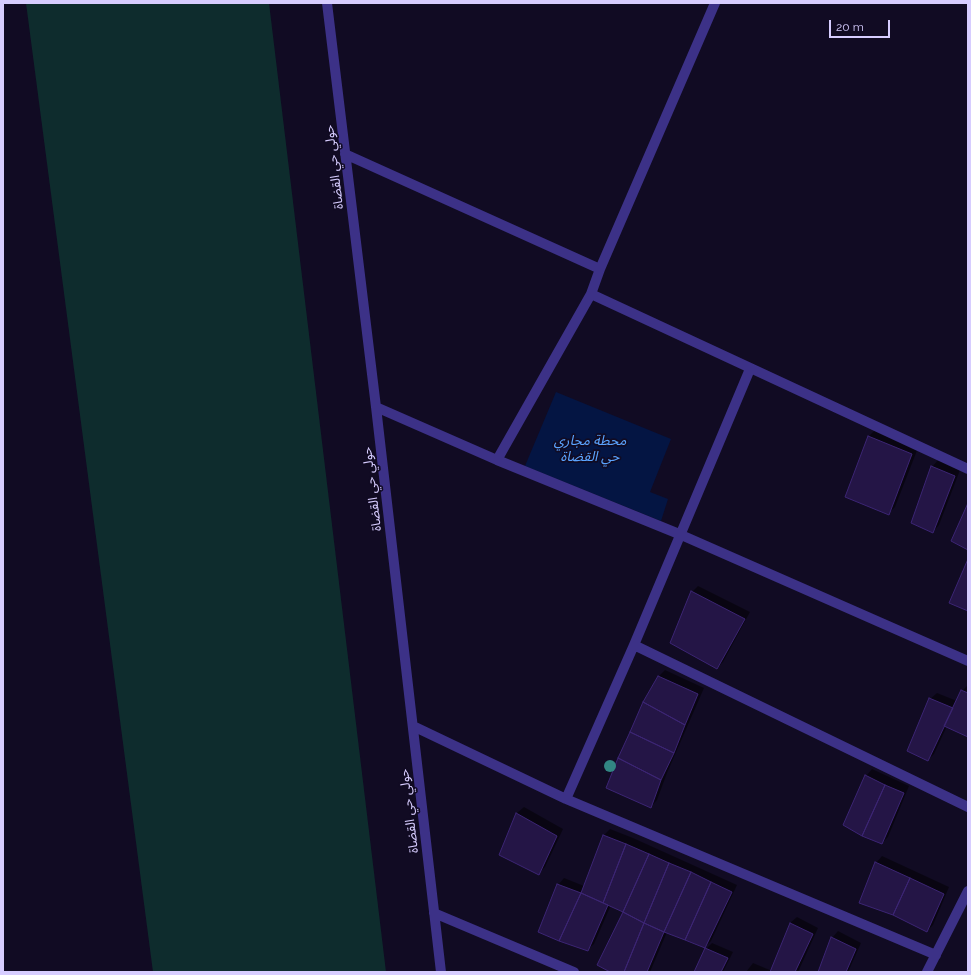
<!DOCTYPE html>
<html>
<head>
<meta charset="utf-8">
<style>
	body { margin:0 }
	#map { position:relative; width:971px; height:975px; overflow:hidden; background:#110b23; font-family:Raleway,sans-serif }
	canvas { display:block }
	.frame { position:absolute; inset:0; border:4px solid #d7cdff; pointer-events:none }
	.scale { position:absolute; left:829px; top:20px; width:61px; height:18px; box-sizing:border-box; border:2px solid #d7cdff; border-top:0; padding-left:5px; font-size:12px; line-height:14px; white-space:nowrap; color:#d7cdff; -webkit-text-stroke:3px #110b23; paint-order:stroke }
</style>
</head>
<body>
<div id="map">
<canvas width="971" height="975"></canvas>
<div class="frame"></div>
<div class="scale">20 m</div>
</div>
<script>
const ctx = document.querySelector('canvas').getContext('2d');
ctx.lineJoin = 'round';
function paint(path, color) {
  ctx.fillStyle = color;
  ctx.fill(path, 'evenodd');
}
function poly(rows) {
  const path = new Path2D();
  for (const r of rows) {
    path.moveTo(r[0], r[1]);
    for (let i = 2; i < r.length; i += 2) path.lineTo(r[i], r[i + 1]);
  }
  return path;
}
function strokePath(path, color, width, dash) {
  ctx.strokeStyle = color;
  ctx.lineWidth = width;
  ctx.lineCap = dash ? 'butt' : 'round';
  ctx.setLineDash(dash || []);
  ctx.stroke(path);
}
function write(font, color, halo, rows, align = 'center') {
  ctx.font = font + ' Raleway,"Noto Sans Arabic",sans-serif';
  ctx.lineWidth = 3.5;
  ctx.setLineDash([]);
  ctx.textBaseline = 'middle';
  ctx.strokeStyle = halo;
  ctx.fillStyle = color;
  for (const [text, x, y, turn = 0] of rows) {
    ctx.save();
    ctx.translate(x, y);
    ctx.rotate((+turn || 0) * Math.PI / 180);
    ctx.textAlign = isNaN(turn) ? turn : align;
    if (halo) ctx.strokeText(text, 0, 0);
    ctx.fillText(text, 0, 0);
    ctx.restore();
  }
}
paint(poly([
	[26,3,269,3,386,972,153,972]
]), '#0e2c2d');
paint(poly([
	[556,392,671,439,650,492,668,499,661,521,525,466]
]), '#041543');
paint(poly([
	[875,430,918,448,895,507,888,514,847,496,869,436],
	[938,460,960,470,939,525,933,532,932,467],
	[698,586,750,612,723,662,717,668,692,592],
	[665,670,704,688,667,773,657,800,651,807,644,703,659,676],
	[968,685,968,736,947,726,934,754,928,760,930,699,937,693,957,701,962,691],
	[872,769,909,786,888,837,882,843,844,824,866,776],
	[524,807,563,829,545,867,539,873,500,855,517,813],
	[610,829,633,838,737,885,711,941,705,947,667,932,650,972,613,972,625,911,611,905,594,944,587,950,558,885,564,878,584,886,604,835],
	[882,856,949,887,933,925,927,931,876,863],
	[797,917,818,928,798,972,746,972,753,963,772,971,790,923],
	[838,931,861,943,848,972,819,972,832,938],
	[712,943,733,952,723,972,695,972,706,949]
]), '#0007');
const building = poly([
	[868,436,912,454,889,515,845,497,868,436],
	[931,466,955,476,933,533,911,523,931,466],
	[968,503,968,550,951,541,968,503],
	[968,559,968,611,949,603,968,559],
	[691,591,745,619,717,669,670,643,691,591],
	[658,676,698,694,685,725,643,702,658,676],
	[961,690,968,693,968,737,944,726,961,690],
	[929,698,953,708,928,761,907,751,929,698],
	[643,702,685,725,674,753,630,732,643,702],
	[630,732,674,753,661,780,618,758,630,732],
	[618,758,661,780,651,808,606,788,618,758],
	[865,775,885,785,862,836,843,825,865,775],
	[885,785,904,793,882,844,862,836,885,785],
	[516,813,557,836,539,875,499,855,516,813],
	[603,835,626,844,603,903,581,893,603,835],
	[626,844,649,854,623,912,603,903,626,844],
	[649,854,669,863,644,923,623,912,649,854],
	[875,862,910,878,893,915,859,903,875,862],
	[669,863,691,872,664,932,644,923,669,863],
	[691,872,711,882,685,940,664,932,691,872],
	[910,878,944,894,927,932,893,915,910,878],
	[711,882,732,892,705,948,685,940,711,882],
	[557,884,581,893,559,941,538,932,557,884],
	[581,893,608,905,588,951,559,941,581,893],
	[623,912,644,923,624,972,610,972,597,965,623,912],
	[644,923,664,932,647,972,624,972,644,923],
	[790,923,813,934,795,972,770,972,790,923],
	[831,937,856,949,846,972,818,972,831,937],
	[705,948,728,958,721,972,694,972,705,948]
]);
paint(building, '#241546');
strokePath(building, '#3c2574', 1);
strokePath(poly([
	[327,3,376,407,441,972],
	[345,154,600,269],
	[591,294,968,469],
	[376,407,497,460,679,534,968,661],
	[497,460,591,294,600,269,715,3],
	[634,645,968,807],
	[413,726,566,799,936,955],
	[566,799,634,645,750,369],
	[434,913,574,972],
	[927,972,968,891]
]), '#3c3187', 10);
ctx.fillStyle = '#328683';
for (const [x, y] of [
	[610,766]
]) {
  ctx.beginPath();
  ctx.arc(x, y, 6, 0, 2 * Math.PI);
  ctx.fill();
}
write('13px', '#d7cdff', '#110b23', [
	["حولي حي القضاة",334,167,-97],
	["حولي حي القضاة",372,489,-97],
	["حولي حي القضاة",409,811,-97]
]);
write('italic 14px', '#5ba4ff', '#110b23', [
	["محطة مجاري",590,441],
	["حي القضاة",590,457]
]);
</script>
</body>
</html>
